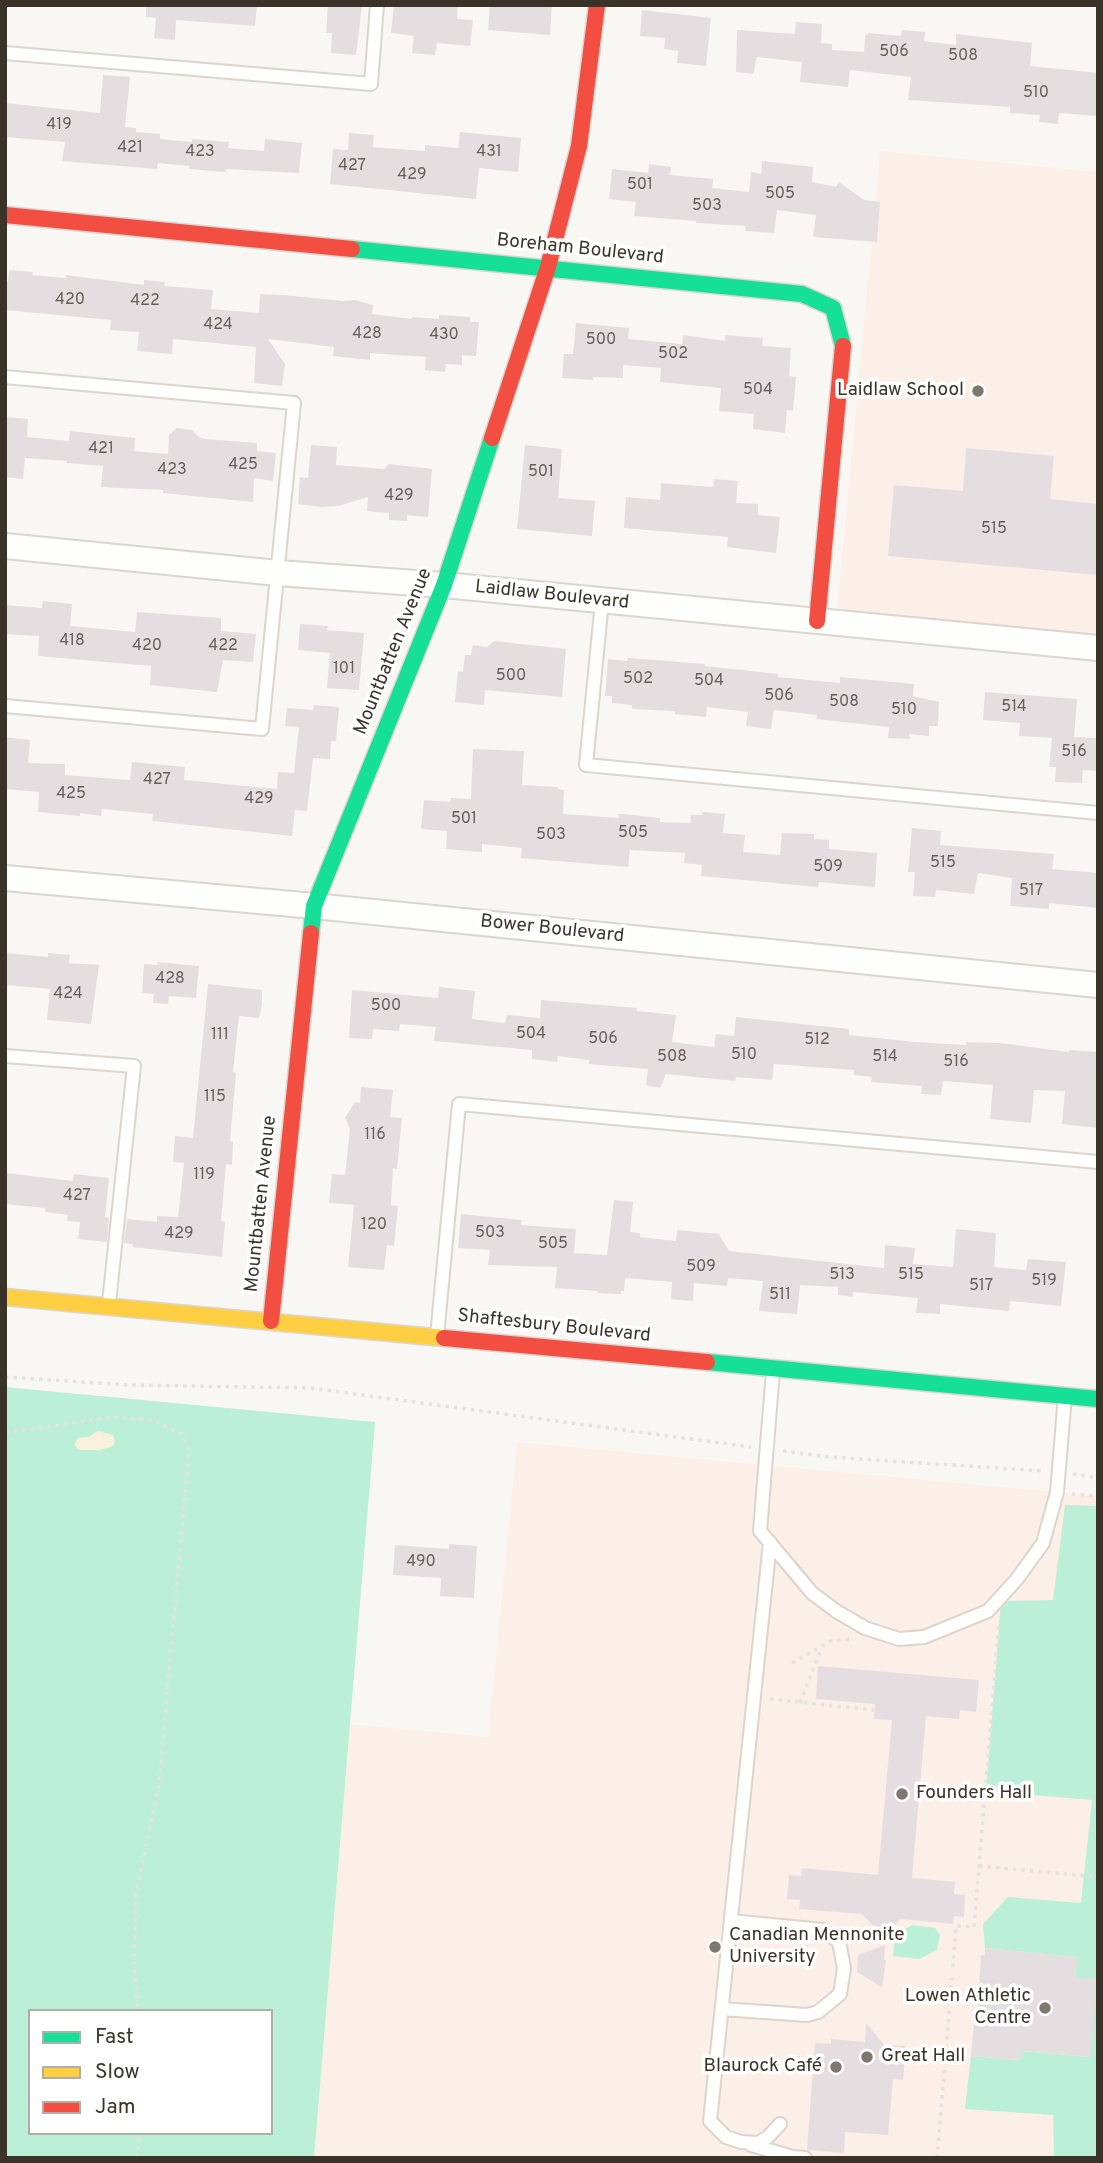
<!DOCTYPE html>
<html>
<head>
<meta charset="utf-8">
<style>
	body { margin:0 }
	#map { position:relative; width:1103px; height:2163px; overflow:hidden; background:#f9f7f4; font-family:Overpass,sans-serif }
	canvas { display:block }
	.frame { position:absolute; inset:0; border:7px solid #3c3328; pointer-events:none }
	.legend { position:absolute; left:28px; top:2009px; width:245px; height:126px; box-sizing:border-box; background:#fff; border:2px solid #b1ada9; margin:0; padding:9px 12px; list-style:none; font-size:21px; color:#3c3328 }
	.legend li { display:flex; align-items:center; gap:14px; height:35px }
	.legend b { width:35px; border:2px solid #b1ada9 }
</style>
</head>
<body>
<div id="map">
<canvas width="1103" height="2163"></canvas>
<div class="frame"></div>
<ul class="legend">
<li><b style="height:9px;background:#16e098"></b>Fast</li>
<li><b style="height:9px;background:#ffcf43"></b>Slow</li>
<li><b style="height:9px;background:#f24e42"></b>Jam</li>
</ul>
</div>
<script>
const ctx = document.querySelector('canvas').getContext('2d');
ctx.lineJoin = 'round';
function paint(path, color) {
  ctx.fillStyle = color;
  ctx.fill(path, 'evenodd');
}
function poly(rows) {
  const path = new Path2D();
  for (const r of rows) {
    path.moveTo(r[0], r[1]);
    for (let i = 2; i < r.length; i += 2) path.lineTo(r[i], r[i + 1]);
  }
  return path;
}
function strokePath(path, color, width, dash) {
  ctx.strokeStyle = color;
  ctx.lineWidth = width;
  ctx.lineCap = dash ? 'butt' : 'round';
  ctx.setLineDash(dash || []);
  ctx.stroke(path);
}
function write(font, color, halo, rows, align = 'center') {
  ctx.font = font + ' Overpass,sans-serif';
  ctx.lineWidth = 7;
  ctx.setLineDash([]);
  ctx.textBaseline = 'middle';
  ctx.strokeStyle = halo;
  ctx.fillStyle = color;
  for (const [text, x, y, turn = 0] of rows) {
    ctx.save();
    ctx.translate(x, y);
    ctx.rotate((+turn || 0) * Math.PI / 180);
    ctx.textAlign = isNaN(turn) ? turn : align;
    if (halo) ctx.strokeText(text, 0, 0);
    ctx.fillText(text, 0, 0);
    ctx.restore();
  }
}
paint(poly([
	[880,151,1098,172,1098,636,837,611],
	[517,1442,1098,1496,1098,2158,314,2158,350,1724,488,1737]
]), '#fcefe7');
paint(poly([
	[5,1387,375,1422,314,2158,5,2158],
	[30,2011,271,2011,271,2133,30,2133],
	[1065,1505,1098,1506,1098,2158,1054,2158,1053,2115,965,2109,971,2056,1020,2060,1021,2051,1090,2057,1075,1977,1077,1957,985,1948,983,1924,1008,1897,1081,1903,1092,1800,986,1791,1001,1601,1053,1600],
	[912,1925,935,1928,940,1935,937,1950,919,1959,893,1956,895,1934]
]), '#bcefd7');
paint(poly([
	[98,1431,113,1435,115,1441,113,1446,100,1450,80,1450,74,1445,78,1438,88,1437]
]), '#f8f2dc');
paint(poly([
	[146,5,257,5,255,26,176,20,175,40,154,38,156,18,146,17],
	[328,5,362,5,356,55,331,53,332,33,326,33],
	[394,5,458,5,457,19,473,20,470,46,437,43,435,55,412,53,414,36,391,33],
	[490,5,552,5,550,35,488,30],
	[642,10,711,18,706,66,677,63,678,51,664,49,665,38,640,36],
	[796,22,822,24,821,43,832,44,832,50,864,52,865,36,868,33,901,36,902,30,925,32,924,41,956,45,956,34,1032,43,1030,66,1098,73,1098,116,1059,113,1058,124,1039,122,1040,115,1010,113,1010,107,908,100,911,77,850,70,848,87,800,82,802,62,757,57,753,74,736,72,737,30,795,34],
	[103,75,130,77,125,127,136,128,136,132,160,134,160,139,192,142,192,139,229,142,228,148,264,151,265,139,302,143,299,173,226,169,226,172,189,169,189,166,158,163,157,169,62,161,65,142,5,137,5,103,100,113],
	[460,132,521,138,518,172,479,168,476,199,330,184,333,149,348,150,349,133,374,135,373,147,425,151,425,145,458,148],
	[762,161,813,167,812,182,836,187,839,182,864,200,880,202,877,242,813,237,816,215,777,210,774,233,745,231,746,226,696,223,696,221,634,216,636,202,609,199,612,169,648,173,649,164,671,167,670,175,713,179,712,188,749,192,751,172,761,174],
	[9,270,33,272,32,275,66,278,66,275,144,285,144,280,165,282,164,286,213,290,211,309,259,313,260,294,283,295,343,301,355,300,373,305,372,314,412,319,412,317,439,319,439,315,470,317,470,322,479,322,476,356,462,355,462,365,446,364,445,372,425,370,426,357,370,353,370,360,333,356,334,347,268,339,285,364,282,386,254,383,256,347,173,339,172,354,137,351,139,332,110,330,111,320,5,310,5,282,8,282],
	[576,323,629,328,628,339,682,344,683,335,725,341,725,335,763,338,762,346,791,348,789,376,796,377,793,411,787,410,785,433,753,429,754,414,719,411,721,388,660,382,661,368,623,365,623,378,593,377,593,380,562,378,564,354,573,354],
	[5,417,28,419,27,437,69,441,70,431,135,438,134,451,168,454,169,435,177,428,192,430,199,437,205,439,257,443,257,451,276,453,273,481,254,478,253,502,163,493,163,490,101,487,103,466,67,463,67,461,25,458,23,479,5,477],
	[311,445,337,447,336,465,384,469,389,464,432,469,428,517,407,515,407,521,389,520,389,513,367,511,368,497,338,506,321,507,298,504,300,477,308,478],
	[525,445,562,449,558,498,595,501,592,536,517,529],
	[966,448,1054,456,1050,499,1098,504,1098,575,888,556,894,485,963,491],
	[714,479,738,481,736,503,758,504,758,515,780,517,776,553,727,547,728,537,624,528,626,497,660,500,661,483,713,487],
	[43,601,72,604,70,626,135,632,137,612,221,618,221,631,256,634,253,662,223,660,217,692,150,685,151,666,38,656,39,636,5,634,5,605,42,608],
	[300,624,328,626,327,630,364,633,359,690,327,688,330,653,298,650],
	[494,641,566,649,562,697,485,690,484,705,455,702,458,671,463,672,465,655,471,655,473,645,487,647],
	[628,658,705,664,705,666,778,674,778,677,840,683,840,677,914,684,913,696,939,702,938,726,929,726,929,736,909,734,910,739,888,738,889,727,816,719,817,715,774,710,771,729,746,726,748,712,707,707,706,717,675,714,675,711,632,709,632,705,612,703,612,696,605,696,608,659,627,661],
	[985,692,1077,699,1074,737,1098,738,1098,771,1083,770,1082,783,1055,782,1056,767,1049,767,1052,738,1019,736,1020,723,983,720],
	[314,705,339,707,336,741,331,741,330,759,313,758,307,811,295,810,292,836,152,821,153,814,102,809,101,816,80,813,80,816,38,812,39,792,5,789,5,737,30,740,28,763,65,764,65,775,130,780,132,762,185,767,184,780,277,789,278,772,294,773,299,727,285,726,287,708,313,710],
	[473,749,524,751,522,785,558,787,558,789,564,790,563,814,619,818,618,814,624,814,660,818,660,822,690,823,691,815,702,815,702,812,725,814,723,833,745,835,743,852,780,855,782,833,814,834,814,839,829,840,829,849,877,853,875,887,819,882,818,887,701,876,702,865,684,863,685,853,630,850,628,867,521,858,522,848,482,844,482,852,446,849,447,831,421,829,424,800,450,802,451,798,471,799],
	[912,828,941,831,940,845,1054,854,1052,869,1098,873,1098,908,1049,903,1049,909,1010,906,1012,878,978,873,974,894,936,890,935,897,913,896,915,872,908,872],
	[5,953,48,957,48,953,70,955,69,963,99,965,91,1024,47,1020,50,989,5,985],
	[158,962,199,966,196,998,169,996,168,1004,153,1003,154,994,142,993,144,964,157,965],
	[208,984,262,990,262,1004,259,1018,239,1016,233,1072,236,1073,230,1141,233,1142,232,1165,226,1164,221,1221,225,1222,222,1257,132,1247,133,1244,124,1243,127,1219,157,1222,157,1216,178,1217,184,1163,173,1162,175,1136,193,1138],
	[439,987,475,991,472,1019,505,1023,507,1015,540,1018,541,1000,637,1008,637,1011,676,1015,672,1042,714,1047,716,1034,734,1036,736,1017,849,1029,849,1035,915,1042,966,1045,966,1042,1000,1043,1069,1052,1069,1050,1098,1052,1098,1128,1062,1124,1065,1091,1034,1090,1031,1123,990,1119,993,1085,943,1081,941,1095,921,1094,922,1086,871,1082,872,1077,854,1075,854,1070,774,1064,772,1080,736,1077,735,1081,666,1074,660,1088,646,1085,648,1069,589,1064,589,1060,558,1056,557,1062,532,1059,532,1050,434,1041,436,1027,400,1024,399,1031,373,1029,372,1039,349,1038,352,990,438,998],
	[361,1087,393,1090,390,1117,402,1118,397,1169,393,1168,391,1205,398,1206,394,1246,387,1245,384,1270,348,1267,354,1205,329,1203,332,1174,345,1175,350,1129,345,1118,355,1102,360,1103],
	[5,1173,73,1181,74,1174,109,1178,105,1217,109,1218,107,1242,78,1239,80,1222,67,1221,68,1215,45,1212,45,1208,5,1204],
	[614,1200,633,1202,630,1232,640,1233,640,1237,676,1241,677,1230,719,1234,729,1251,884,1268,885,1245,915,1248,913,1264,953,1267,956,1229,996,1233,994,1267,1026,1270,1028,1259,1066,1262,1061,1306,1010,1301,1009,1311,940,1304,940,1314,916,1313,918,1298,853,1292,853,1297,838,1295,838,1287,800,1285,797,1314,759,1311,763,1281,728,1278,727,1286,694,1283,693,1301,671,1299,672,1282,625,1278,624,1291,621,1291,621,1294,597,1293,598,1291,555,1288,557,1267,488,1265,490,1250,458,1248,461,1214,522,1220,521,1225,576,1229,574,1253,607,1255],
	[449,1544,477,1546,474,1598,440,1596,441,1578,393,1575,395,1545,449,1549],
	[818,1666,979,1680,976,1712,960,1710,959,1719,926,1716,912,1878,955,1882,954,1894,965,1895,964,1917,954,1916,953,1924,900,1919,895,1925,886,1924,885,1939,862,1914,799,1909,800,1900,787,1899,789,1875,801,1876,802,1868,878,1875,892,1720,874,1719,875,1704,816,1699],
	[885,1945,884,1960,886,1960,882,1987,857,1972,858,1955],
	[985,1948,1078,1957,1075,1977,1097,1979,1091,2057,1021,2051,1021,2060,971,2056,974,2025,977,2025,981,1955,985,1955],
	[866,2023,884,2045,906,2046,903,2080,893,2079,888,2135,845,2132,844,2153,807,2150,815,2043,831,2044,831,2039,865,2042]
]), '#e4dee1');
const lane = poly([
	[5,53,371,84,377,5],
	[5,377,294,403,262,729,5,706],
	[602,601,586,765,1098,813],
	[5,1056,134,1066,109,1303],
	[437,1336,459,1104,1098,1162],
	[773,1371,760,1531,812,1593,836,1611,865,1628,899,1639,924,1637,988,1611,1017,1579,1043,1543,1057,1492,1065,1396],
	[770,1542,710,2121,726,2137,741,2142,758,2143,768,2137,780,2124],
	[722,2009,807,2015,818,2012,840,1994,844,1968,839,1942,823,1930,731,1921],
	[751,2145,793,2157,805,2158]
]);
const street = poly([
	[5,546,278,573,444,585,1098,648],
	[5,878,314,906,1098,985]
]);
const fast = poly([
	[352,249,802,294,833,308,843,346],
	[311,933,314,906,444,585,492,438],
	[707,1362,1098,1399]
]);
const slow = poly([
	[5,1297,444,1338]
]);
const jam = poly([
	[5,215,352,249],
	[492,438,548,267,579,146,597,5],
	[817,621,843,346],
	[271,1321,311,933],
	[444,1338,707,1362]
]);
strokePath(lane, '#dbd5ce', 16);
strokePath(street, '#dbd5ce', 28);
strokePath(fast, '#dbd5ce', 19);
strokePath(slow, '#dbd5ce', 19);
strokePath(jam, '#dbd5ce', 19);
strokePath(poly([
	[5,1377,129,1385,310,1388,751,1447],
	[5,1433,113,1417,153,1420,182,1434,189,1449,159,1784,136,1894,134,1962,138,2011],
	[783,1451,829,1457,1044,1471],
	[1073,1474,1098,1478],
	[1072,1494,1098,1496],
	[792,1663,831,1641,852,1639],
	[770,1699,874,1710],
	[800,1703,821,1649],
	[979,1866,1098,1877],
	[953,1967,956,1926,974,1927,999,1622],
	[137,2158,140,2133],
	[937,2158,952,1978]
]), '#e3e2e0', 3.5, [3.5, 5]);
strokePath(lane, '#fefefd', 12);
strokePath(street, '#fefefd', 24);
strokePath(fast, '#16e098', 16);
strokePath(slow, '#ffcf43', 16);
strokePath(jam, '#f24e42', 16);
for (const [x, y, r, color] of [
	[978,391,7,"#7e786f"],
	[902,1794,7,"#7e786f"],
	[715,1947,7,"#7e786f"],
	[1045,2008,7,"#7e786f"],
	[867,2057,7,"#7e786f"],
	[836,2067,7,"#7e786f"]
]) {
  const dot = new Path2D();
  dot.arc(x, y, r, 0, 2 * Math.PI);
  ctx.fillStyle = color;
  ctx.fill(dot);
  strokePath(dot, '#fff', 2.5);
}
write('16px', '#665e56', null, [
	["506",894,53],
	["508",963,57],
	["510",1036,94],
	["419",59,126],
	["421",130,149],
	["423",200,153],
	["431",489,153],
	["427",352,167],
	["429",412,176],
	["501",640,186],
	["505",780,195],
	["503",707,207],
	["420",70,301],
	["422",145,302],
	["424",218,326],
	["428",367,335],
	["430",444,336],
	["500",601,341],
	["502",673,355],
	["504",758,391],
	["421",101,450],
	["425",243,466],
	["423",172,471],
	["501",541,473],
	["429",399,497],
	["515",994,530],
	["418",72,642],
	["420",147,647],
	["422",223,647],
	["101",344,670],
	["500",511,677],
	["502",638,680],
	["504",709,682],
	["506",779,697],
	["508",844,703],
	["514",1014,708],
	["510",904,711],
	["516",1074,753],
	["427",157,781],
	["425",71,795],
	["429",259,800],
	["501",464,820],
	["505",633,834],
	["503",551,836],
	["515",943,864],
	["509",828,868],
	["517",1031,892],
	["428",170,980],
	["424",68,995],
	["500",386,1007],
	["504",531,1035],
	["111",220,1036],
	["506",603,1040],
	["512",817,1041],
	["510",744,1056],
	["508",672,1058],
	["514",885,1058],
	["516",956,1063],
	["115",215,1098],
	["116",375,1136],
	["119",204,1176],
	["427",77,1197],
	["120",374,1226],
	["503",490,1234],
	["429",179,1235],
	["505",553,1245],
	["509",701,1268],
	["513",842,1276],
	["515",911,1276],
	["519",1044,1282],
	["517",981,1287],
	["511",780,1296],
	["490",421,1563]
]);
write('19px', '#3c3328', '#fff', [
	["Boreham Boulevard",580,250,6],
	["Laidlaw Boulevard",552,596,6],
	["Mountbatten Avenue",394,652,-68],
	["Bower Boulevard",552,930,6],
	["Mountbatten Avenue",262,1204,-84],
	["Shaftesbury Boulevard",554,1327,6]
]);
write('19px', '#3c3328', '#fff', [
	["Laidlaw School",964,391],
	["Founders Hall",916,1794,"left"],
	["Canadian Mennonite",729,1936,"left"],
	["University",729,1958,"left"],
	["Lowen Athletic",1031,1997],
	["Centre",1031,2019],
	["Great Hall",881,2057,"left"],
	["Blaurock Café",822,2067]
], 'right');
</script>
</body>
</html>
